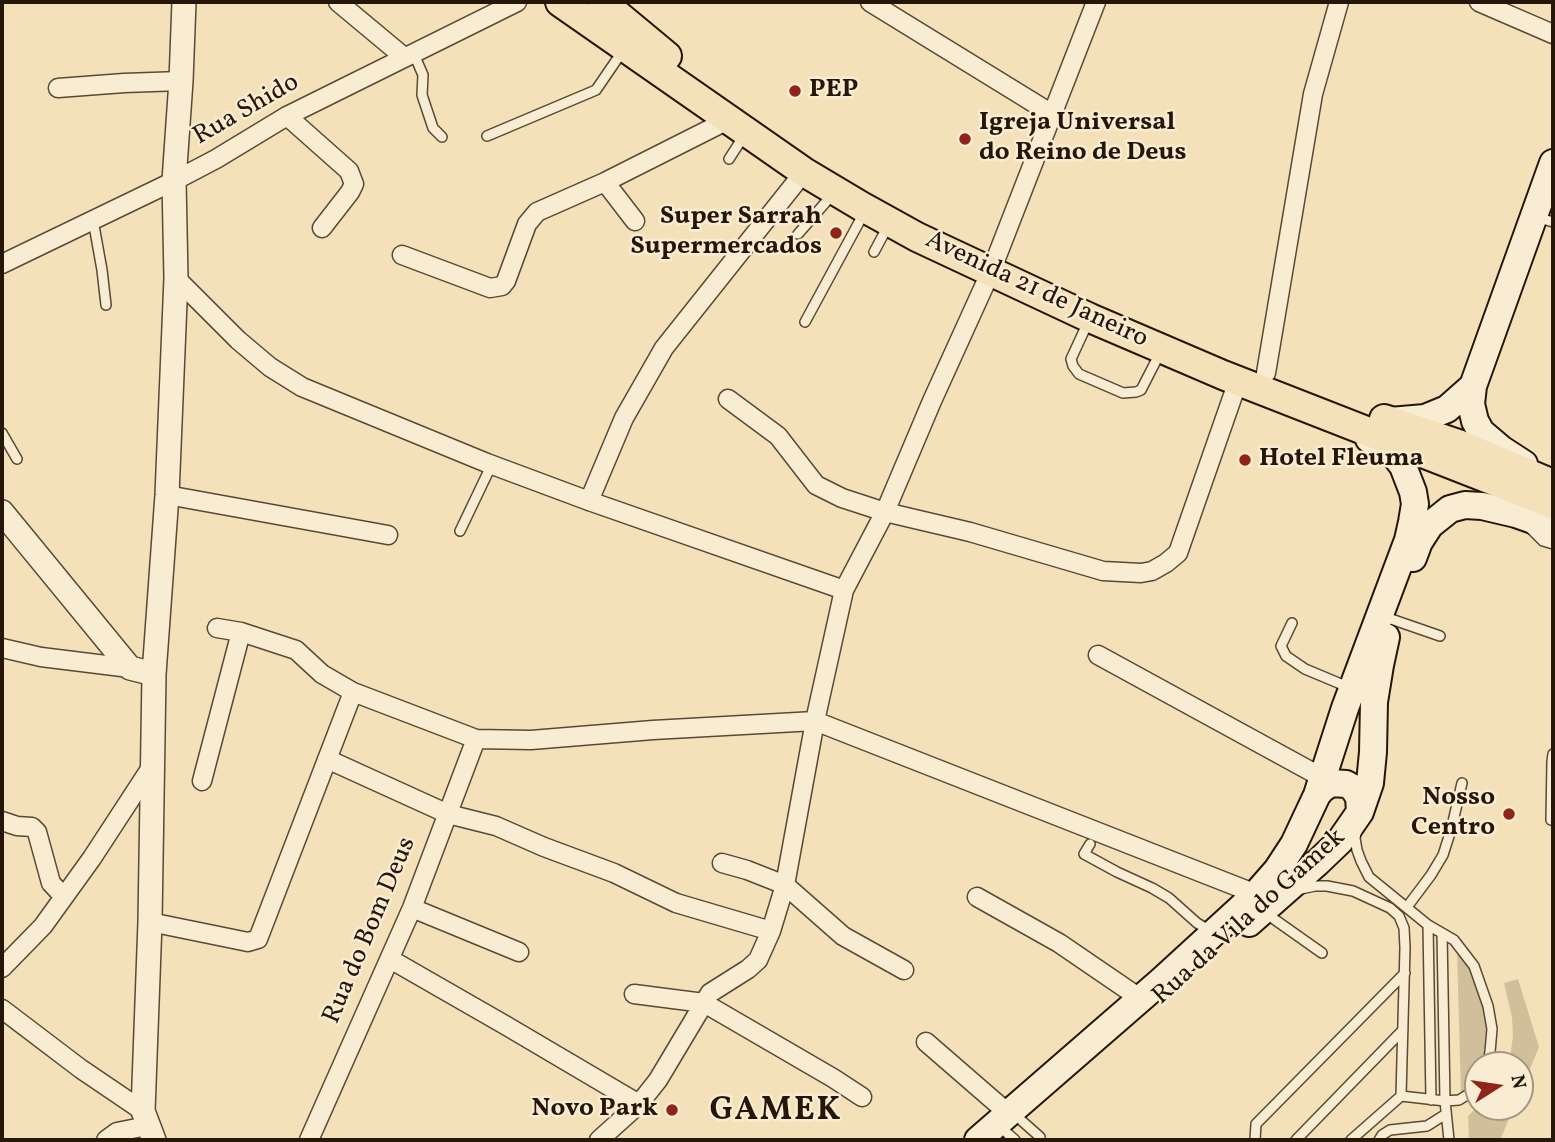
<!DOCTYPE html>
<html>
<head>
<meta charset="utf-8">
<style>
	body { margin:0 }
	#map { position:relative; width:1555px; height:1142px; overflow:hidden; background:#f4e1b9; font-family:Vollkorn,serif }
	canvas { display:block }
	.frame { position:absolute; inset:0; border:4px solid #251609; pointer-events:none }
	.north { position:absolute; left:1464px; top:1051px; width:70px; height:70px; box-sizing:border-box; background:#f8ecd2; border:2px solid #a49682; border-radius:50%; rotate:78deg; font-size:19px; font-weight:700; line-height:28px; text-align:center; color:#251609 }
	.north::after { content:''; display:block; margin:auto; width:24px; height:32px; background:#8f2418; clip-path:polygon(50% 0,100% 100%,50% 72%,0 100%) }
</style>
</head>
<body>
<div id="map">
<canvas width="1555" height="1142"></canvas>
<div class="frame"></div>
<div class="north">N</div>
</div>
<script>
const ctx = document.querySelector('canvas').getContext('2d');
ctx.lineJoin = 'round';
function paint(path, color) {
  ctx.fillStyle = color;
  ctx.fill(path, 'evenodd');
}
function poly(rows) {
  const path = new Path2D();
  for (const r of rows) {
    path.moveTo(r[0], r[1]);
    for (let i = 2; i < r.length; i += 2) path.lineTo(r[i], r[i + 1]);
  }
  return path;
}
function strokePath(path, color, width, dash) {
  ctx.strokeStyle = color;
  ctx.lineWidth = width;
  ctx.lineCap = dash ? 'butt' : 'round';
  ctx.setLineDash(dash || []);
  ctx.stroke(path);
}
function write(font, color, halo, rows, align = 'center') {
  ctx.font = font + ' Vollkorn,serif';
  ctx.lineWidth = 5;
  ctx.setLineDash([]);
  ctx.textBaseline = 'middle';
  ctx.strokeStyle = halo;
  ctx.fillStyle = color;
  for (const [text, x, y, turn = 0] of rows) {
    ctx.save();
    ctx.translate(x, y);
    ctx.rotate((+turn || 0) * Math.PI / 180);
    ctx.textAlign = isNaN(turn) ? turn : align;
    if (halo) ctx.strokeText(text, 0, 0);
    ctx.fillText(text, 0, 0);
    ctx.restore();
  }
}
paint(poly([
	[1457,950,1468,966,1477,985,1483,1005,1486,1026,1486,1046,1483,1064,1478,1065,1478,1075,1475,1081,1461,1093],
	[1518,979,1539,1047,1520,1093,1520,1065,1509,1065,1513,1036,1512,1017,1504,983],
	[1483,1107,1514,1107,1500,1140,1469,1140,1468,1116,1473,1111]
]), '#d1be9b');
const service = poly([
	[413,52,423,75,422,95,433,128,442,137],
	[487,136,596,90,624,49],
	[729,159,745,134],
	[1536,217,1553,222],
	[93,220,102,270,106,305],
	[798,234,832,195],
	[874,252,888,226],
	[1089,320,1071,359,1073,366,1079,374,1123,393,1136,392,1141,390,1160,353],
	[805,322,864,213],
	[2,433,17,459],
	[1530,528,1543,541,1553,544],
	[460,531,492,464],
	[1391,619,1440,636],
	[1292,623,1281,646,1286,656,1305,669,1348,687],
	[1551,820,1552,761,1553,754],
	[1357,829,1355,838,1357,850,1361,861,1369,877,1428,925,1454,940,1474,966,1488,1006,1492,1029,1490,1052,1487,1065],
	[1090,844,1084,854,1117,872,1152,888,1169,898,1197,923,1212,932],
	[1301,889,1315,886,1327,886,1353,891,1390,908,1399,916,1404,928,1405,948,1401,1096],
	[1407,907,1431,875,1443,855,1451,830,1462,783],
	[1264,912,1322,953],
	[1428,925,1431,1100],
	[1442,933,1445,1101,1449,1140],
	[1022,1121,1040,1137],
	[1007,1133,1015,1140],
	[1255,1140,1256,1124,1405,973],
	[1296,1140,1403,1030],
	[1351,1140,1401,1096,1445,1101,1459,1100,1472,1092,1478,1083],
	[1379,1140,1382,1135,1390,1130,1427,1126,1446,1114]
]);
const minor = poly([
	[338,2,404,57],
	[870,2,1052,114],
	[1479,2,1553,34],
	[58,88,124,83,181,81],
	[287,116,349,171,354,184,350,192,322,228],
	[605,182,635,221],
	[402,255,490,288,502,286,506,281,527,224,537,212,605,182,728,120],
	[997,256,1096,2],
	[2,264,174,181,216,159,287,116,517,2],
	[176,278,238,340,270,367,302,387,487,463,589,501,844,590],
	[1266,373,1313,94,1339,2],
	[728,399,778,436,816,485,842,498,885,512,970,532,1103,571,1141,573,1152,571,1166,563,1178,553,1238,381],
	[167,495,388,535],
	[589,501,624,418,664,348,804,172],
	[217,628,241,632,296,650,322,674,353,692,476,739,531,740,653,730,815,721,1256,894],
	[2,648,41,657,130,668],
	[1098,655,1323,778],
	[327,759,448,814,496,826,544,847,614,873,676,903,771,931],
	[202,781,241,632],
	[2,821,17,826,32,827,37,832,51,883,64,897],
	[722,863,747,870,785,885,843,936,904,970],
	[977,897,1059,943,1141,999],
	[412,908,519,952],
	[150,922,248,942,258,939,353,692],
	[390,959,505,1025,639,1104],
	[2,968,43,926,92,858,154,763],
	[634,994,704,1003,833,1078,862,1097],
	[2,1009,81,1069,143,1111],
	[926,1042,1009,1114],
	[106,1140,117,1132,147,1126],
	[309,1140,412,908,476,739],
	[599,1140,639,1104,658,1080,710,993,748,969,758,960,771,931,785,885,815,721,844,590,885,512,932,401,991,271]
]);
const tertiary = poly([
	[2,512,130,668,154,674],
	[154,1140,143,1111,150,922,154,674,167,495,176,278,174,181,181,81,184,2]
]);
const secondary = poly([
	[1390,421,1425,418,1447,409,1473,386],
	[1524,464,1501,449,1481,432,1475,421,1471,404,1473,386,1553,163],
	[1413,558,1419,542,1430,525,1450,509,1465,505,1482,506,1516,514,1553,527],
	[1317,795,1322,789,1331,783,1346,784,1353,788,1359,797,1360,812],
	[1249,923,1317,863,1340,841,1360,812,1370,783,1373,752,1374,702,1380,665,1386,637],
	[978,1140,1161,981,1256,894,1277,870,1294,844,1317,795,1345,708,1408,540,1412,522,1415,504,1413,492,1403,466,1396,457,1383,447,1369,439]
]);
const primary = poly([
	[560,2,804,172,861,206,917,237,1090,318,1223,375,1553,504],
	[602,2,667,56],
	[1384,419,1458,444,1553,484]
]);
strokePath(service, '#594935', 12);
strokePath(minor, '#594935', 21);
strokePath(tertiary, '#594935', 26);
strokePath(secondary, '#251609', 30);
strokePath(primary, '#251609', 32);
strokePath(service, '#f8ecd2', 9);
strokePath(minor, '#f8ecd2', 18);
strokePath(tertiary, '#f8ecd2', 23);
strokePath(secondary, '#f8ecd2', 26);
strokePath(primary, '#f4e1b9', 28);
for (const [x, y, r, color] of [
	[795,91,7,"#8f2418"],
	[965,139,7,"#8f2418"],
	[836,233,7,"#8f2418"],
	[1245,460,7,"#8f2418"],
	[1509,814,7,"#8f2418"],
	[672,1110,7,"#8f2418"]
]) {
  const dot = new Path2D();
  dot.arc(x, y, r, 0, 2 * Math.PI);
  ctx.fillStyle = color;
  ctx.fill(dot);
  strokePath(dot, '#f8ecd2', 2.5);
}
write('bold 26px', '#251609', '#f8ecd2', [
	["PEP",809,91],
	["Igreja Universal",979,124],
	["do Reino de Deus",979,154],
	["Super Sarrah",822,218,"right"],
	["Supermercados",822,248,"right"],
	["Hotel Fleuma",1259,460],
	["Nosso",1495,799,"right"],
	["Centro",1495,829,"right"],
	["Novo Park",658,1110,"right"]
], 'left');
write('26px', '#251609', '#f8ecd2', [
	["Rua Shido",247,111,-30],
	["Avenida 21 de Janeiro",1036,291,25],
	["Rua da Vila do Gamek",1250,918,-42],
	["Rua do Bom Deus",371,931,-67]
]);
ctx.letterSpacing = '2px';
write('bold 33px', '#251609', '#f8ecd2', [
	["GAMEK",776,1113]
]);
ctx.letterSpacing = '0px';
</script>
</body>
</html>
